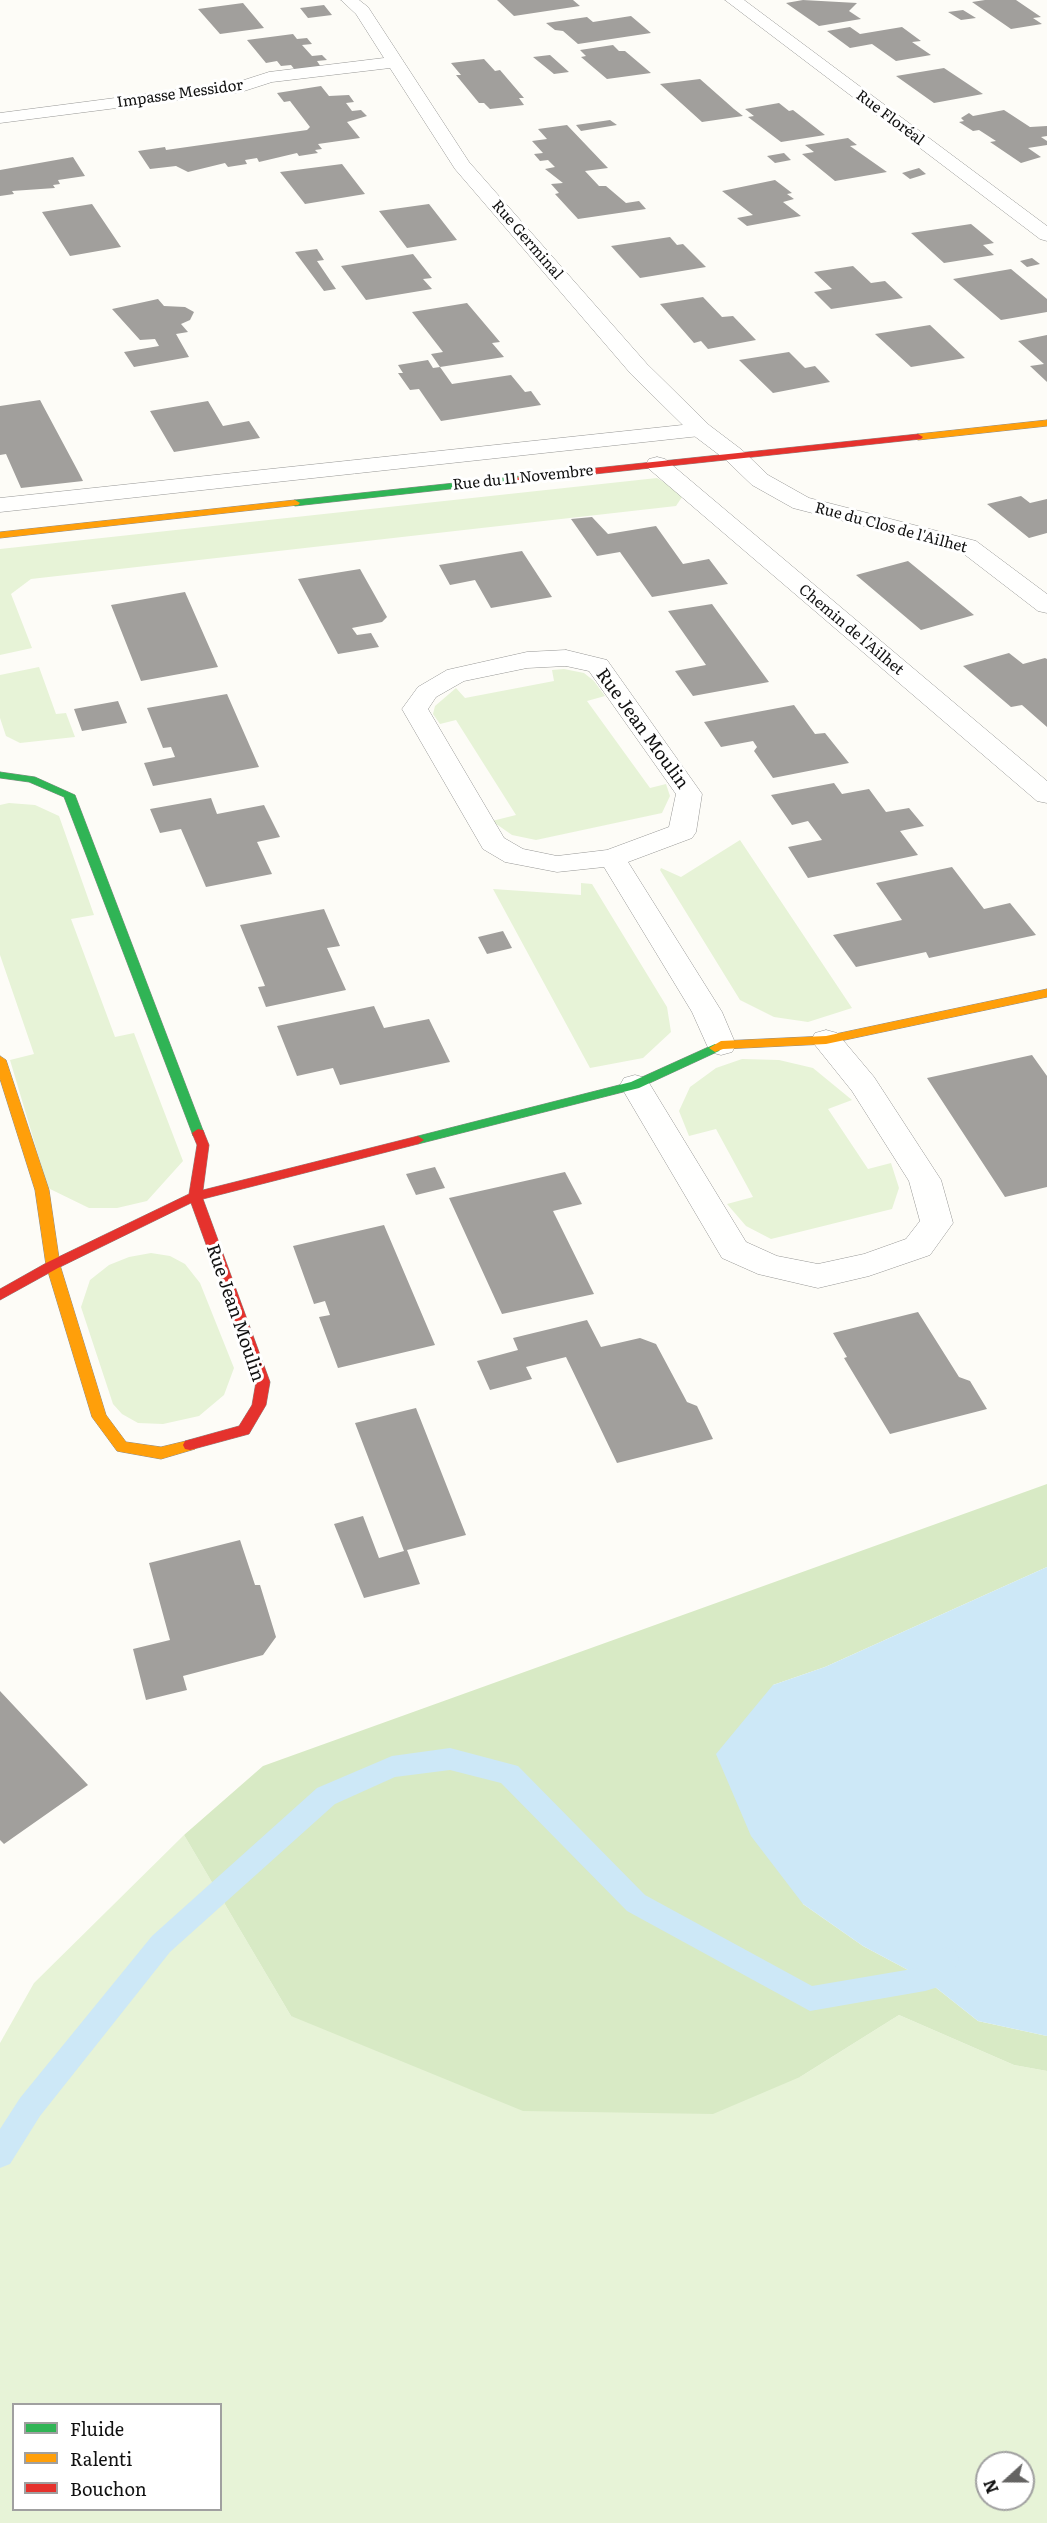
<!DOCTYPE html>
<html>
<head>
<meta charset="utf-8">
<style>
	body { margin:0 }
	#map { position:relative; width:1047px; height:2523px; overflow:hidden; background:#fdfcf7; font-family:Literata,serif }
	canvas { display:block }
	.legend { position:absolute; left:12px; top:2403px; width:210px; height:108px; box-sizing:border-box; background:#fff; border:2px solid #a0a0a0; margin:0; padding:8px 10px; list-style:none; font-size:18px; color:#111 }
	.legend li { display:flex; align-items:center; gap:12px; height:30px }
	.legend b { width:30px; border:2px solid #a0a0a0 }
	.north { position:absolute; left:975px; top:2451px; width:60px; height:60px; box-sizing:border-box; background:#fff; border:2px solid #a0a0a0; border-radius:50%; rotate:249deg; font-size:16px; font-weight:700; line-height:24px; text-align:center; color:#111 }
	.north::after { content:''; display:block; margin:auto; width:21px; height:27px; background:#646362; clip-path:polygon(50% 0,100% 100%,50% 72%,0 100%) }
</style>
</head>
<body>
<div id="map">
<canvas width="1047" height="2523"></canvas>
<ul class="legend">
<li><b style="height:8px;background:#30b455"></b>Fluide</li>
<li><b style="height:8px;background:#ff9f0a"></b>Ralenti</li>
<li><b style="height:8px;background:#e5322d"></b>Bouchon</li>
</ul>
<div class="north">N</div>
</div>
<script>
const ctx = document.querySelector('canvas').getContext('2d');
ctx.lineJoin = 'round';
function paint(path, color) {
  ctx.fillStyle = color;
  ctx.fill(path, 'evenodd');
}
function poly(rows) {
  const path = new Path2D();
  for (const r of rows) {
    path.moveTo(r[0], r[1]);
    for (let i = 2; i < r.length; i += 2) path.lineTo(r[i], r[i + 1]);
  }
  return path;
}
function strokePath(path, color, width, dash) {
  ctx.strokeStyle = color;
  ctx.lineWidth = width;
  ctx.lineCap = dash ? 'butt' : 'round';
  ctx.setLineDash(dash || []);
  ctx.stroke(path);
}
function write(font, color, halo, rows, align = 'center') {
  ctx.font = font + ' Literata,serif';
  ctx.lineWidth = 6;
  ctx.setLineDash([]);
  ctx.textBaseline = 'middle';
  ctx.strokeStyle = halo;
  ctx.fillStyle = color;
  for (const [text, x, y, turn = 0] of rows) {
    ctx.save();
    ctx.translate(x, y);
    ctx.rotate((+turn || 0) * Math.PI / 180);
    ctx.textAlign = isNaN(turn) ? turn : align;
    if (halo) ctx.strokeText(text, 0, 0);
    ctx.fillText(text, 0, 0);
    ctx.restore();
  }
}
paint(poly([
	[657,478,684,494,676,506,31,579,11,594,32,648,0,655,0,549],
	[39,667,56,714,66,713,75,737,20,743,6,736,0,718,0,675],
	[564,669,584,673,594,681,605,696,587,701,650,788,666,784,670,796,662,813,536,840,512,835,492,821,516,815,456,720,440,724,433,714,435,706,456,688,465,698,554,681,552,670],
	[9,803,35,805,59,816,94,915,71,919,115,1037,134,1033,183,1161,147,1201,117,1208,89,1208,48,1188,10,1060,34,1054,0,955,0,805],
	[740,840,852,1008,808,1022,774,1017,740,1000,660,870,661,868,681,877],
	[581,883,592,884,667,1007,671,1032,643,1058,590,1068,493,889,581,895],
	[742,1059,779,1060,813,1068,852,1100,828,1109,868,1169,891,1163,899,1188,892,1209,771,1239,746,1226,727,1204,753,1197,716,1129,689,1136,679,1111,690,1087,716,1068],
	[151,1253,170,1256,185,1264,200,1283,234,1368,224,1395,199,1416,163,1424,138,1423,122,1414,113,1404,81,1307,90,1280,109,1265,129,1257],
	[184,1835,291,2016,800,2077,899,2015,1014,2065,1047,2071,1047,2523,0,2523,0,2043,34,1983],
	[14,2404,220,2404,220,2510,14,2510],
	[987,2463,1023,2463,1023,2499,987,2499]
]), '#e7f3d7');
paint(poly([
	[1047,1484,1047,1567,825,1667,773,1685,803,1904,863,1946,925,1979,978,2021,1047,2036,1047,2071,1014,2065,899,2015,800,2077,713,2114,523,2111,291,2016,184,1835,263,1766]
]), '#d8eac5');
paint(poly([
	[1047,1567,1047,2036,978,2021,925,1979,863,1946,803,1904,751,1836,716,1754,773,1685,825,1667]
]), '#cde8f7');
paint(poly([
	[450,1748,518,1766,645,1895,812,1986,918,1968,937,1950,946,1947,955,1950,959,1959,955,1968,935,1988,925,1991,810,2011,627,1911,501,1783,450,1770,395,1777,335,1804,170,1952,40,2116,10,2164,0,2168,0,2129,20,2098,152,1936,317,1788,392,1756,450,1748]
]), '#cde8f7');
paint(poly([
	[497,0,573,0,580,6,514,16],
	[803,0,857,3,849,11,861,19,819,26,786,3],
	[985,0,1016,0,1041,17,1033,18,1042,24,1011,29,972,2],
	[243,3,264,28,220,34,198,9],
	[324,5,332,15,308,18,300,8],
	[963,10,976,18,961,20,948,12],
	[631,16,651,33,578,44,563,31,555,30,546,23,587,17,593,22],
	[850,27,860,34,902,27,921,41,912,42,931,55,896,61,872,44,850,48,827,31],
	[293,34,297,39,307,38,312,44,302,45,312,56,322,55,327,60,317,61,321,67,295,70,291,65,281,66,277,61,266,63,247,40],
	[613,45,619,51,625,51,651,73,607,79,581,57,586,56,580,50],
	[550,55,569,72,554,74,533,57],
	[484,59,495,71,500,70,524,98,519,98,524,105,490,109,484,103,479,103,456,75,461,75,451,63],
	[944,68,983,94,934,103,896,76],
	[700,79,734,109,743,116,702,122,660,84],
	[321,86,329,96,349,95,354,102,346,103,352,111,361,110,367,116,347,122,360,138,318,144,322,149,315,150,318,153,299,156,297,153,259,162,257,158,245,160,247,164,228,167,225,163,188,172,176,166,150,169,138,151,165,147,166,150,307,130,310,127,290,101,284,102,277,93],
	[779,103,789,111,793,110,825,135,781,142,748,117,754,116,745,109],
	[1004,110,1030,127,1047,126,1047,136,1041,137,1047,141,1047,145,1028,148,1041,157,1021,163,990,142,996,141,979,130,973,131,959,122,964,121,961,118,969,113,973,116],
	[610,120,617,125,581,131,576,125],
	[567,125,608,168,585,171,599,186,606,186,626,203,639,201,646,209,578,219,555,194,559,193,551,184,563,183,545,169,555,167,548,160,540,161,534,154,543,153,532,141,547,139,538,129],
	[848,138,857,145,850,146,887,172,835,181,802,154,814,152,805,145],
	[784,153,791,160,775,163,767,156],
	[73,157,85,176,58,180,60,184,53,185,55,188,12,191,14,194,0,196,0,170],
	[342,164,365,194,305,204,280,172],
	[919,168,926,174,910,179,902,173],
	[775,180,792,193,787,194,794,199,783,202,801,216,747,226,737,218,753,215,722,191],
	[92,204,121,247,70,256,42,212],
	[429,204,457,240,407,248,379,211],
	[971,224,994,243,983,245,994,255,944,263,911,233],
	[670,237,677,245,683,244,706,267,640,278,611,246],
	[317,249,324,260,317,261,336,289,324,291,295,252],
	[413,254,432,278,423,279,432,289,366,300,341,266],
	[1032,258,1040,264,1027,267,1020,261],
	[853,266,871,283,885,281,903,298,831,309,814,292,832,289,814,272],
	[1011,269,1047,299,1047,312,1001,320,953,279],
	[703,297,722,317,733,316,756,340,708,349,701,341,694,343,660,304],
	[158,299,164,306,185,307,194,312,190,320,181,324,188,332,176,334,189,357,134,367,124,352,159,346,155,339,140,340,112,309],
	[467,303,500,342,492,343,504,357,440,367,431,354,443,352,412,312],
	[930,325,965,358,911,367,875,334],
	[1047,335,1047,382,1030,366,1044,364,1018,341],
	[789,352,805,368,815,366,830,382,773,393,739,360],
	[428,360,433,368,440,367,452,384,511,375,525,392,531,391,541,405,441,421,419,389,410,390,398,373,403,373,398,365],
	[40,400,79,473,83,481,21,488,6,454,0,455,0,406],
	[208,401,223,426,249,421,260,438,174,452,150,411],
	[1021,496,1030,503,1047,499,1047,533,1029,538,987,504],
	[592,517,608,534,656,526,683,564,709,559,728,584,652,597,620,552,597,556,571,519],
	[522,551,552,597,491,608,475,580,450,585,439,565],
	[908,561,974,615,921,630,856,575],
	[360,569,387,617,382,622,352,628,357,635,371,633,379,647,338,654,298,579],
	[185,592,218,667,141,681,111,605],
	[712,604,717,611,769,682,693,696,675,671,706,665,668,611],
	[1009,653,1023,664,1045,658,1047,659,1047,727,1022,705,1011,707,963,666],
	[227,694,259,767,153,786,144,763,175,757,171,747,163,748,147,708],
	[118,701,127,723,82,731,74,709],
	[794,705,815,734,825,733,849,763,773,778,754,751,757,747,753,741,721,747,704,722],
	[834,783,842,794,869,789,886,812,909,808,924,826,900,831,918,855,808,878,788,847,822,840,808,821,792,825,771,795],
	[211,798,217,814,264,805,280,837,257,842,272,874,206,887,181,829,160,833,150,809],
	[952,867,984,909,1010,903,1036,935,929,958,926,952,856,967,833,935,902,920,876,883],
	[324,909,340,946,327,948,346,990,266,1007,258,987,265,986,240,925],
	[503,931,512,948,487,954,478,937],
	[374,1006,384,1028,429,1019,450,1062,340,1085,333,1068,297,1076,277,1026],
	[1032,1055,1047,1076,1047,1187,1005,1197,927,1078],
	[435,1167,445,1188,416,1195,406,1174],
	[565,1172,582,1204,553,1211,594,1294,502,1314,449,1198],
	[384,1225,435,1345,338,1368,319,1317,330,1315,325,1301,314,1304,293,1246],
	[918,1312,959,1377,970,1381,987,1409,890,1434,844,1358,847,1357,833,1333],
	[587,1320,601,1347,640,1338,656,1344,687,1402,697,1406,713,1439,617,1463,566,1357,526,1367,532,1379,490,1390,477,1361,518,1350,513,1338],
	[416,1408,466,1535,407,1550,420,1584,364,1598,334,1524,363,1516,379,1558,404,1551,355,1423],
	[240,1540,255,1585,260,1585,276,1637,263,1655,183,1676,187,1690,146,1700,133,1649,170,1640,149,1563],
	[0,1691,88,1785,4,1844,0,1840]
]), '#a19f9c');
const lane = poly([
	[701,423,709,425,712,430,709,435,0,512,0,498,701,423],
	[657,457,665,459,1047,781,1047,803,1037,801,649,469,646,464,649,459,657,457]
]);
const street = poly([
	[341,0,359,0,368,7,469,162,647,364,709,425,742,450,768,475,809,498,976,541,1047,594,1047,613,1038,611,960,551,793,508,752,485,726,460,693,435,631,374,455,169,390,68,272,82,241,92,0,123,0,113,238,82,269,72,384,58,356,14,341,0],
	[725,0,744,0,1047,226,1047,241,1040,239,725,0],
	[566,650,607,660,702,794,696,832,692,838,628,862,722,1012,736,1045,732,1052,721,1055,710,1052,692,1012,604,867,557,872,505,862,483,849,402,709,418,687,447,670,527,652,566,650],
	[566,666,589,671,676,794,669,827,607,850,557,856,523,849,504,838,428,709,436,697,464,681,527,668,566,666],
	[826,1030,837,1033,874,1077,941,1180,953,1223,930,1255,869,1276,818,1288,758,1274,722,1258,620,1085,624,1078,635,1075,646,1078,746,1242,777,1256,818,1264,864,1254,906,1239,920,1221,909,1181,852,1091,811,1040,815,1033,826,1030]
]);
const fast = poly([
	[520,476,523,477,523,481,295,506,290,503,295,500,520,476],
	[0,772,35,777,75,795,204,1133,203,1136,193,1136,192,1133,64,797,29,782,0,778,0,772],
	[715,1044,721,1048,719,1051,639,1088,418,1144,412,1140,418,1136,631,1082,715,1044]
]);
const slow = poly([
	[1047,420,1047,426,918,440,913,437,918,434,1047,420],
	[295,500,300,503,298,505,0,538,0,532,295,500],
	[1047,989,1047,997,826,1044,723,1049,715,1052,709,1048,721,1041,826,1036,1047,989],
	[0,1056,6,1060,49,1190,60,1265,106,1415,126,1442,161,1447,190,1440,195,1441,197,1445,195,1449,161,1459,122,1452,117,1451,92,1417,46,1265,35,1190,0,1079,0,1056]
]);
const jam = poly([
	[918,434,923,437,921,439,520,482,515,479,520,476,918,434],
	[198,1129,203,1130,209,1145,203,1190,418,1136,424,1140,418,1144,203,1199,270,1382,266,1405,249,1434,190,1450,185,1449,183,1445,185,1441,239,1426,252,1405,256,1382,191,1203,58,1268,0,1300,0,1289,48,1262,189,1194,197,1145,192,1133,198,1129]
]);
strokePath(lane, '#979795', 1);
strokePath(street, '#979795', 1);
strokePath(fast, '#8e8d8b', 1);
strokePath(slow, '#8e8d8b', 1);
strokePath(jam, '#8e8d8b', 1);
paint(lane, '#fffffe');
paint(street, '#fffffe');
paint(fast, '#30b455');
paint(slow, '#ff9f0a');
paint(jam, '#e5322d');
write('15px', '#111', '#fff', [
	["Impasse Messidor",180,94,-8],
	["Rue Floréal",890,118,37],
	["Rue Germinal",527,240,49],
	["Rue du 11 Novembre",523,478,-6],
	["Rue du Clos de l'Ailhet",891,528,15],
	["Chemin de l'Ailhet",851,630,40]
]);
write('18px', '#111', '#fff', [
	["Rue Jean Moulin",642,729,54],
	["Rue Jean Moulin",235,1313,71]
]);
</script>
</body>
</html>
